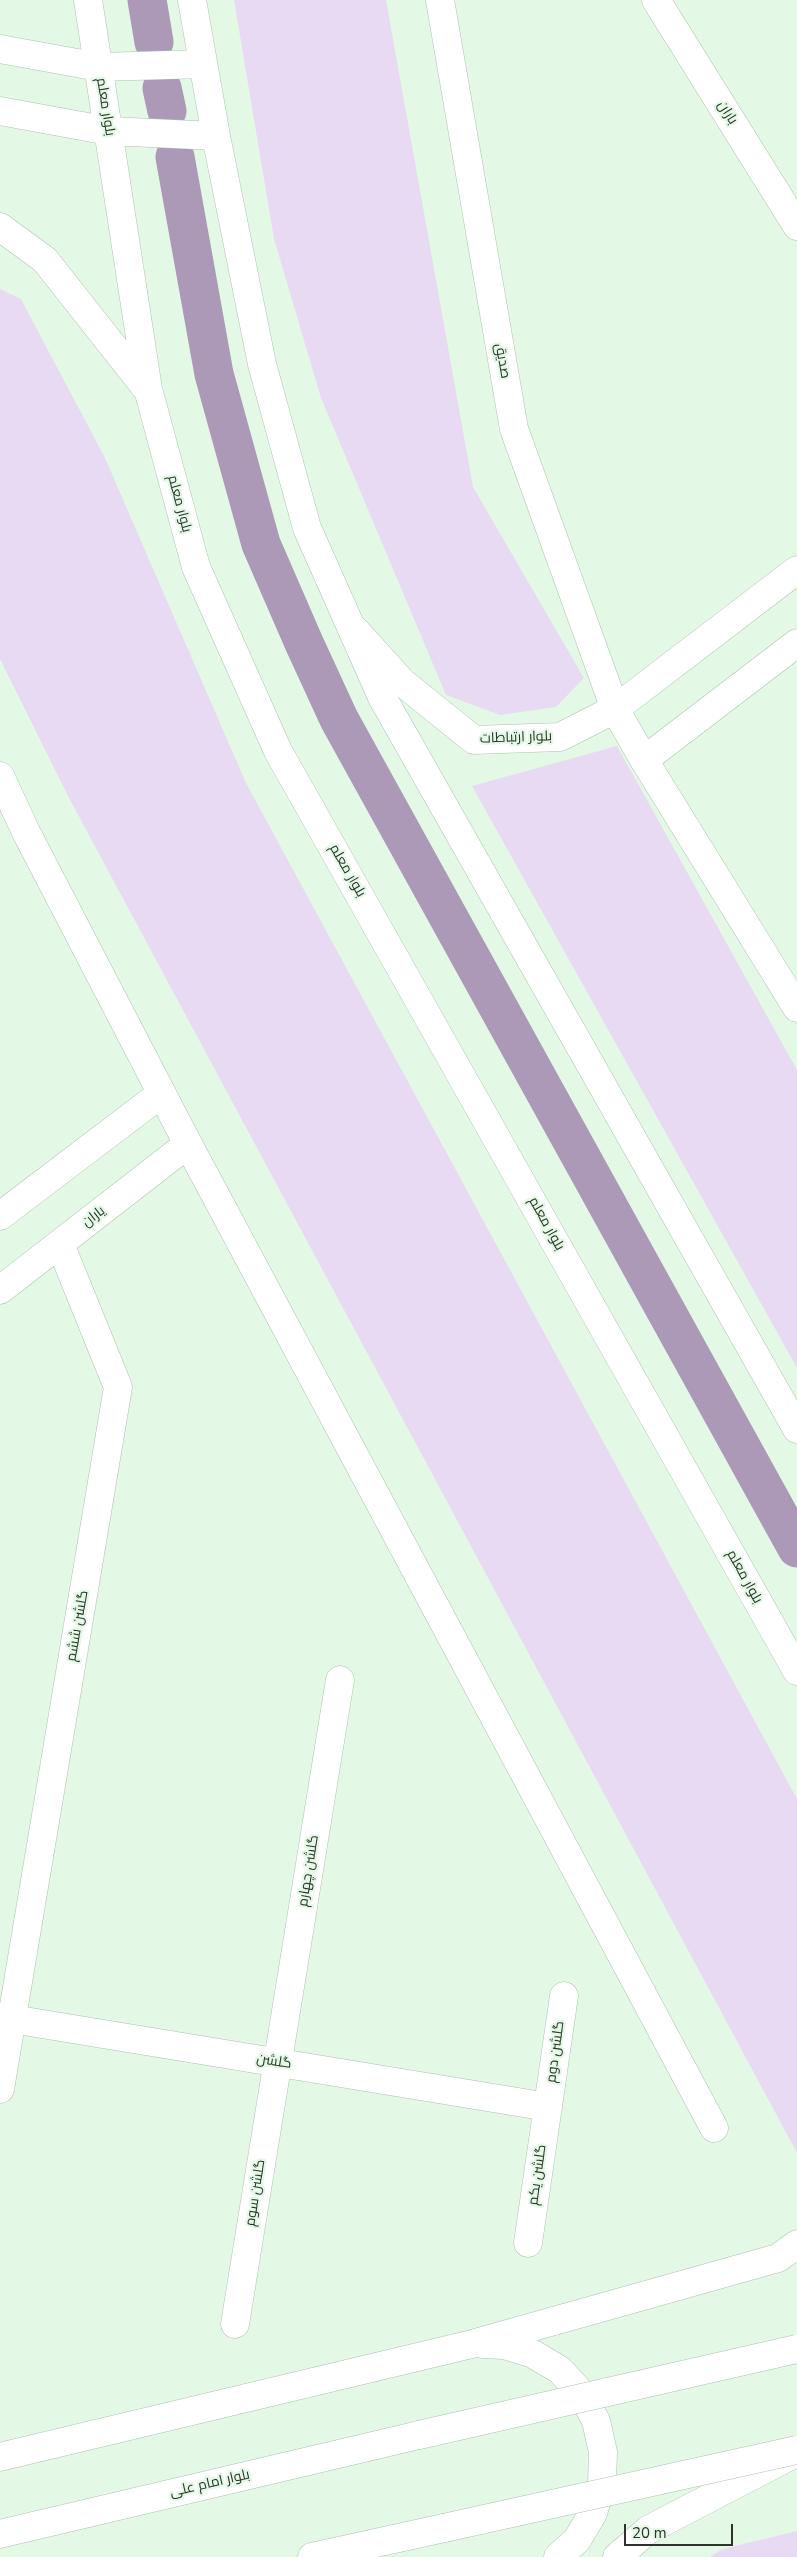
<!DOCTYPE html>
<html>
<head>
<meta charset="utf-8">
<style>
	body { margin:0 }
	#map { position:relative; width:797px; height:2557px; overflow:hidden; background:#e3f9e5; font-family:"Nunito Sans",sans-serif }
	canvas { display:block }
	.scale { position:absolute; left:624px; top:2524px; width:109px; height:22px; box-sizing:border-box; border:2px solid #2c342d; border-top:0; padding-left:6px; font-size:15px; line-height:18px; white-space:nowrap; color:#2c342d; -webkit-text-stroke:4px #e3f9e5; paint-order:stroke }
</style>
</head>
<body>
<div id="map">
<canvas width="797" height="2557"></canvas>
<div class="scale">20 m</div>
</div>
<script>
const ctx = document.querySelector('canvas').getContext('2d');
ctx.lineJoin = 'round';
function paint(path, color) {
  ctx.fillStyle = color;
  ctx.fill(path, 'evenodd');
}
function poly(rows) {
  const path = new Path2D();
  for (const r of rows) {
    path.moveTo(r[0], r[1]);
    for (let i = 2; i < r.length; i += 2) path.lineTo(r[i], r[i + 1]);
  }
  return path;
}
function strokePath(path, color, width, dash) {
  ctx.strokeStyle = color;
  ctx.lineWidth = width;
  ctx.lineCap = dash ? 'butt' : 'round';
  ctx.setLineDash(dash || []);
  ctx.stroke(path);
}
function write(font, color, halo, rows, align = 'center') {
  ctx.font = font + ' "Nunito Sans",Cairo,sans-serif';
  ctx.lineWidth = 4.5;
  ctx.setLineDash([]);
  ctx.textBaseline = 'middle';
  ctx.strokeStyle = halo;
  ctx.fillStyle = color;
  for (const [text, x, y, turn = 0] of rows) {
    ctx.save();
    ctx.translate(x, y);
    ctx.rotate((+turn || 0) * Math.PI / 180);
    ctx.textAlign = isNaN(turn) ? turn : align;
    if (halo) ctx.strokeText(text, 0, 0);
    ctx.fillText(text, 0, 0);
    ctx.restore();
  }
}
paint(poly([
	[234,0,386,0,473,487,584,678,556,707,500,715,446,695,321,398,274,239],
	[0,289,21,299,105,458,246,783,797,1799,797,2153,69,798,0,659],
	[617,746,797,1070,797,1368,472,786],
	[797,2531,797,2557,709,2557,723,2549]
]), '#e9daf3');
strokePath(poly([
	[147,0,154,42],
	[162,88,167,111],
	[175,157,214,374,261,544,304,643,339,719,797,1548]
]), '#ac99b8', 39);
const minor = poly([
	[440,0,514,429,615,709,644,760,797,1008],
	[656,0,797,226],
	[354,629,402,682,474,740,560,737,615,709,797,570],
	[644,760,797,643],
	[0,776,26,832,188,1144,714,2128],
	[0,1216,162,1093],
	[0,1290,188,1144],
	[0,2017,548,2107],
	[0,2089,118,1387,60,1244],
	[528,2243,564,1996],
	[235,2324,340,1680]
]);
const major = poly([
	[88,0,148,389,196,567,278,751,797,1671],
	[192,0,216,136,262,364,307,528,382,697,797,1429],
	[0,49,99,67,203,64],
	[0,111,109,131,216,136],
	[0,227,45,260,146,388],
	[483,2344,504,2345,533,2354,560,2370,581,2393,596,2421,603,2452,602,2483,593,2513,577,2540,558,2557],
	[0,2457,472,2344,778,2258,797,2244],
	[0,2534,419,2435],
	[312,2557,444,2528],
	[617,2557,648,2530,790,2456]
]);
strokePath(minor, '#acc2af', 29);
strokePath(major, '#acc2af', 29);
strokePath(minor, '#fff', 28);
strokePath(major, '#fff', 28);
const majorBridge = poly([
	[419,2435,797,2349],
	[444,2528,797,2450]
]);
strokePath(majorBridge, '#acc2af', 29, []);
strokePath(majorBridge, '#fff', 28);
write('14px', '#2c342d', '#e3f9e5', [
	["بلوار معلم",105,107,81],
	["باران",727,113,58],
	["صدیق",502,361,80],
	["بلوار معلم",179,504,75],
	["بلوار ارتباطات",516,738,-2],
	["بلوار معلم",347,871,60],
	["یاران",94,1217,-38],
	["بلوار معلم",546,1224,61],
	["بلوار معلم",744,1577,61],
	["گلشن ششم",78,1626,-80],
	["گلشن چهارم",309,1871,-81],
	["گلشن دوم",556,2052,-82],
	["گلشن",274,2062,9],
	["گلشن یکم",538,2175,-82],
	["گلشن سوم",256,2193,-81],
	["بلوار امام علی",210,2484,-13]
]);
</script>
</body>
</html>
